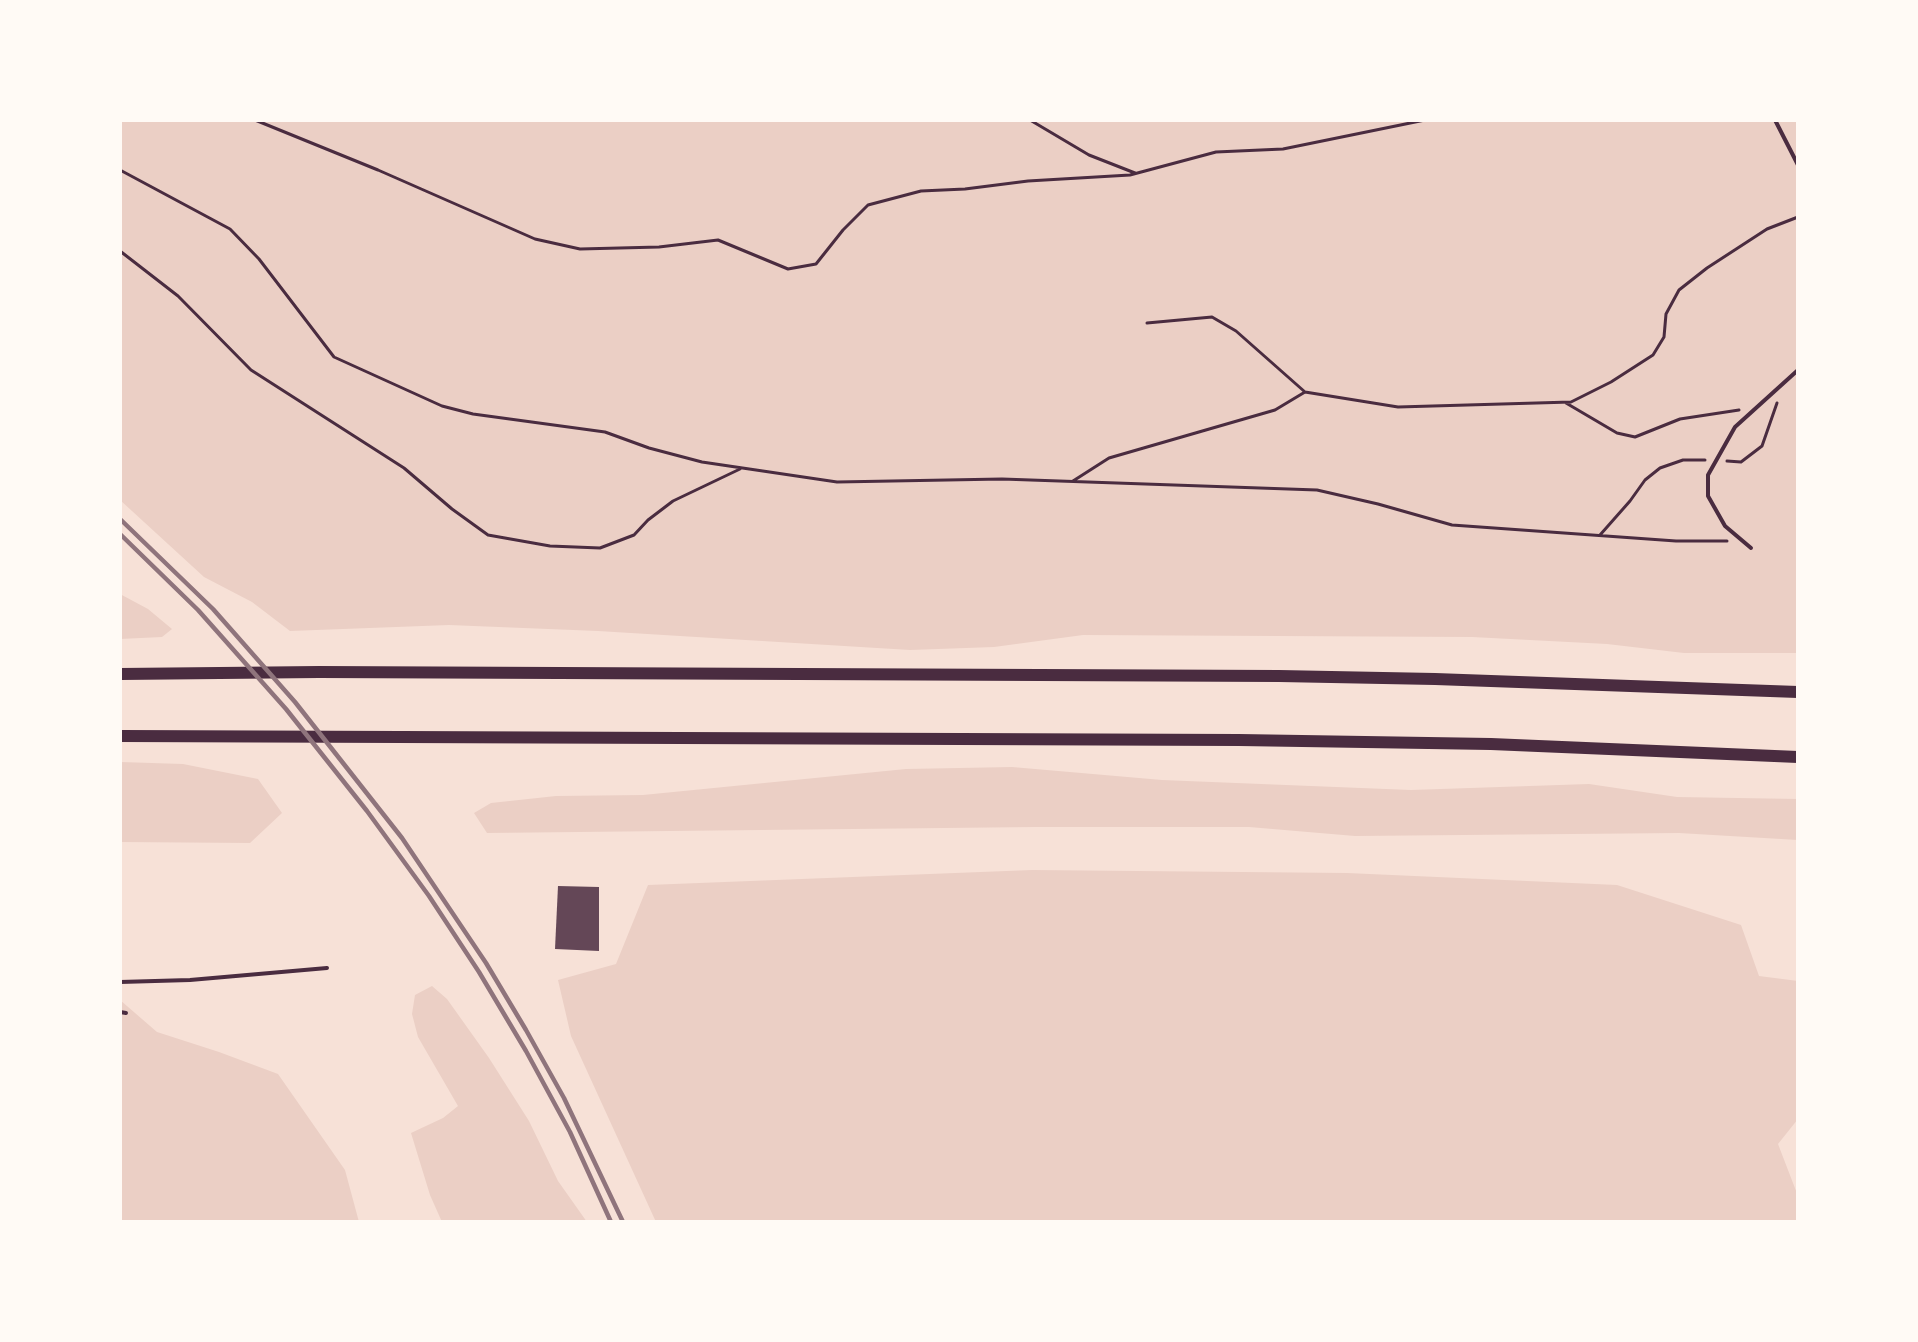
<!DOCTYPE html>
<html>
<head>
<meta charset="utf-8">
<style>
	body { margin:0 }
	#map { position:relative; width:1918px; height:1342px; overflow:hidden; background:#f7e1d7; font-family:"Public Sans",sans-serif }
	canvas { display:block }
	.frame { position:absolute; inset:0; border:122px solid #fffaf5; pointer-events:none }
</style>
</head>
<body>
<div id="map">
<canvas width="1918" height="1342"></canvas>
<div class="frame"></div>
</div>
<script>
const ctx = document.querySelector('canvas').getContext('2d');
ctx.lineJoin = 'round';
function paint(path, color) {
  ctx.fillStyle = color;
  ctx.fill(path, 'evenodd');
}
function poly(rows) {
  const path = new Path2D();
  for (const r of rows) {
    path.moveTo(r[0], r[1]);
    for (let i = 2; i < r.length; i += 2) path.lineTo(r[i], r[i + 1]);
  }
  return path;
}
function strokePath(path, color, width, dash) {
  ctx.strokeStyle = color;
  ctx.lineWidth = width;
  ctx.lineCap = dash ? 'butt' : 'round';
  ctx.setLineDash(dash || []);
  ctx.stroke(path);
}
paint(poly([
	[120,120,1798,120,1798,653,1684,653,1607,644,1472,637,1083,635,994,647,910,650,598,631,449,625,290,631,252,602,204,577,120,500],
	[120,594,148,609,172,629,162,637,120,639],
	[120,762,183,764,258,779,282,813,250,843,120,842],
	[1012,767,1162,780,1286,785,1411,790,1589,784,1677,797,1798,799,1798,840,1679,833,1355,836,1249,827,1035,827,487,833,474,813,491,803,556,796,643,795,906,769],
	[1032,870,1347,873,1617,885,1741,925,1759,976,1798,981,1798,1119,1778,1144,1798,1196,1798,1222,656,1222,571,1036,558,980,616,964,648,885],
	[432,986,447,999,489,1058,529,1121,558,1181,587,1222,442,1222,430,1195,411,1133,443,1118,458,1106,418,1037,412,1014,415,995],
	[120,1000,157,1032,219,1052,278,1074,345,1170,359,1222,120,1222]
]), '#ebcfc5');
paint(poly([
	[558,886,599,887,599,951,555,949]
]), '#644757');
strokePath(poly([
	[255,120,378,170,535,239,580,249,659,247,718,240,788,269,816,264,843,230,868,205,921,191,965,189,1028,181,1130,175,1216,152,1283,149,1425,120],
	[1030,120,1089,155,1135,173],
	[120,170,230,229,259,259,334,357,442,406,473,414,605,432,649,448,702,462,837,482,1002,479,1317,490,1378,504,1452,525,1676,541,1727,541],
	[120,251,178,296,251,370,404,468,452,509,488,535,550,546,600,548,634,535,648,520,673,501,740,469],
	[1147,323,1212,317,1236,331,1305,392,1398,407,1571,402,1611,382,1653,355,1664,337,1666,314,1679,290,1707,268,1767,229,1798,217],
	[1566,403,1617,433,1635,437,1680,419,1739,410],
	[1727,461,1741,462,1762,446,1777,403],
	[1073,481,1109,458,1275,410,1305,392],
	[1600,535,1630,501,1645,480,1660,468,1683,460,1705,460]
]), '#4a2c40', 3);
strokePath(poly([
	[1775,120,1798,165],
	[1751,548,1725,526,1708,496,1708,475,1735,427,1798,370],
	[120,982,190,980,327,968],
	[120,1012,126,1013]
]), '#4a2c40', 4);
strokePath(poly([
	[120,674,319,672,1279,676,1435,679,1798,692],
	[120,736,1239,740,1491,744,1798,757]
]), '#4a2c40', 12);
strokePath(poly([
	[120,519,213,609,295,702,402,838,486,963,526,1030,564,1098,623,1222],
	[120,534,198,610,286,709,367,811,429,896,479,972,526,1051,570,1132,611,1222]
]), '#8f747c', 4.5);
</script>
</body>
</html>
